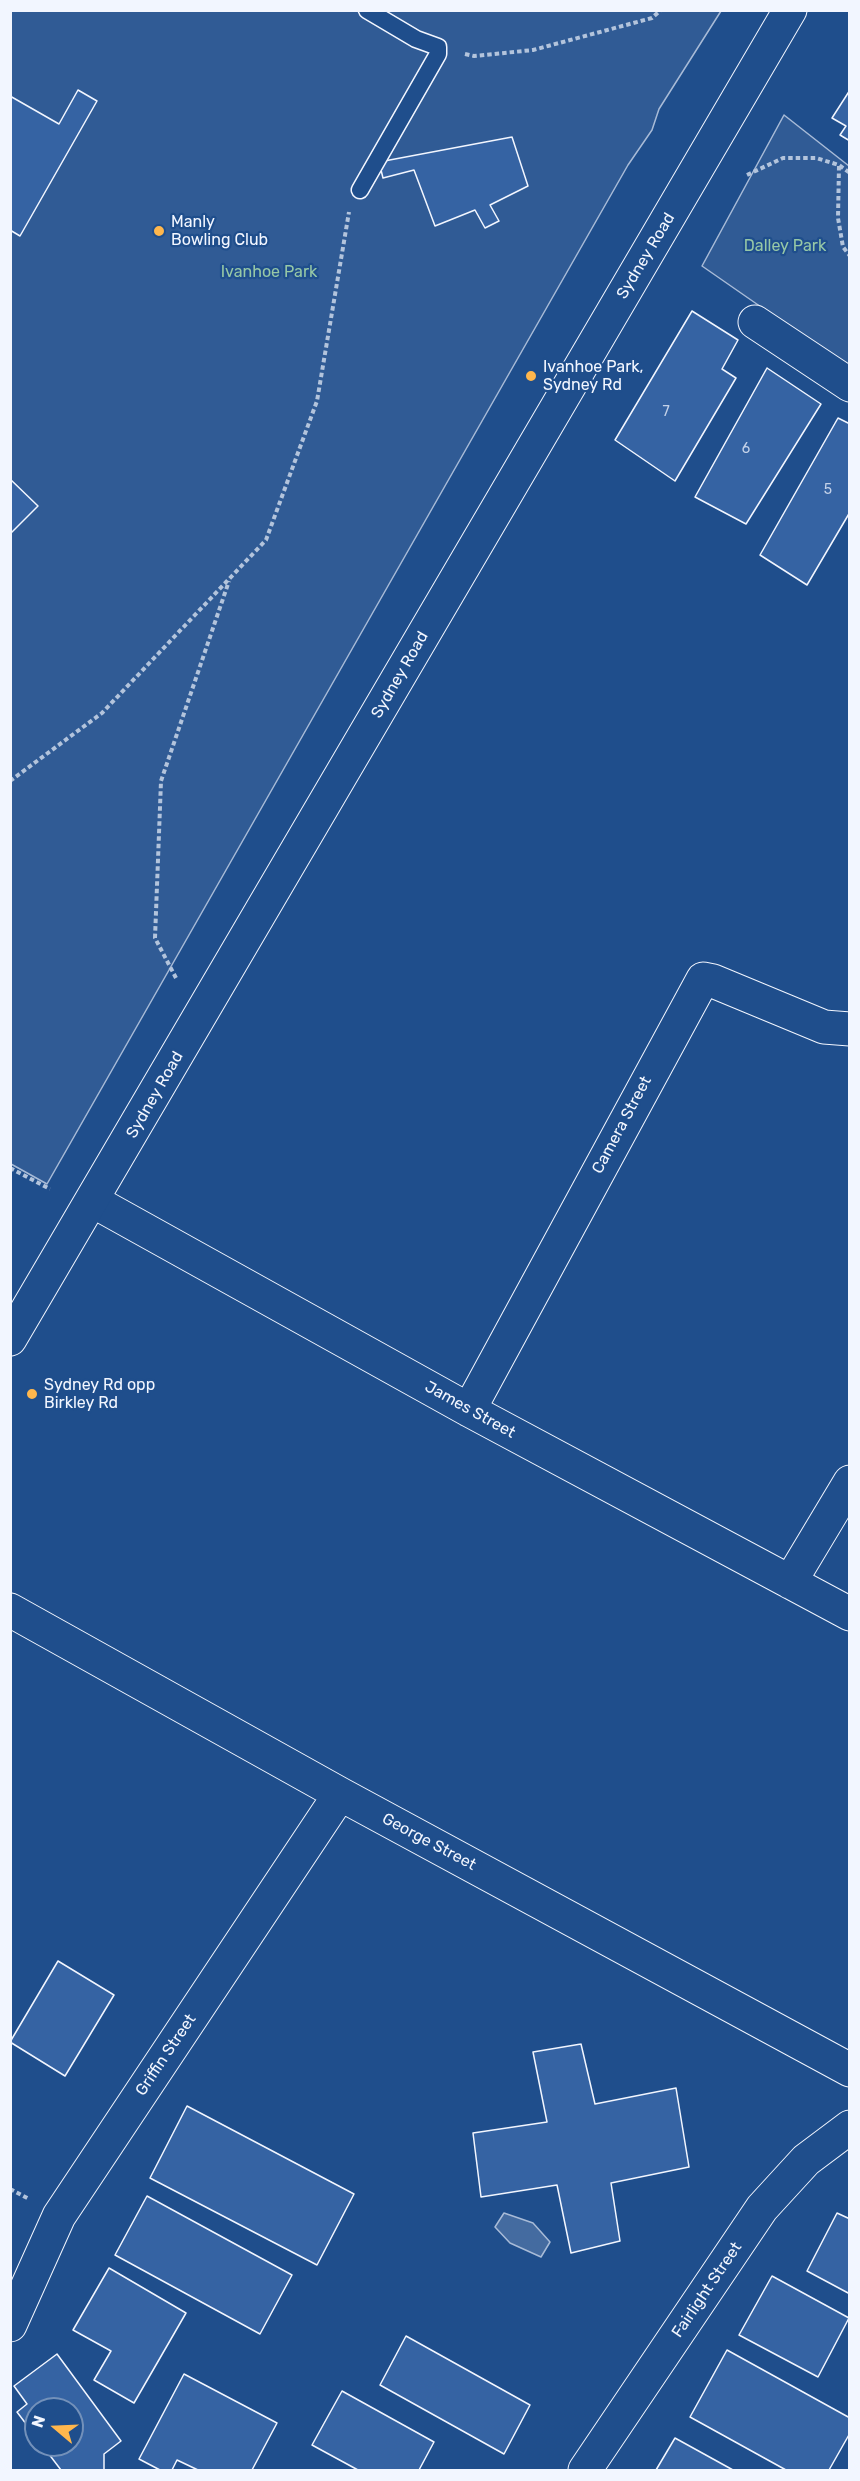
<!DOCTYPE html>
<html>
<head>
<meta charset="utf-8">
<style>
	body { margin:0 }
	#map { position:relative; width:860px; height:2481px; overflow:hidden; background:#1f4e8c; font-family:Rubik,sans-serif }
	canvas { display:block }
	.frame { position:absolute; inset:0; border:12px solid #f2f6ff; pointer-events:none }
	.north { position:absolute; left:24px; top:2397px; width:60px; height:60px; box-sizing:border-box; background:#1f4e8c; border:2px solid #7391ba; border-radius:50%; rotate:289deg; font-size:16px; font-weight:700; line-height:24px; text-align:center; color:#f2f6ff }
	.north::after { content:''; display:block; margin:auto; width:21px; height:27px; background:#ffb74d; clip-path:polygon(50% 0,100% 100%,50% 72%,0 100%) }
</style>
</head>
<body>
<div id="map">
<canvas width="860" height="2481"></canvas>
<div class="frame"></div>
<div class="north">N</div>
</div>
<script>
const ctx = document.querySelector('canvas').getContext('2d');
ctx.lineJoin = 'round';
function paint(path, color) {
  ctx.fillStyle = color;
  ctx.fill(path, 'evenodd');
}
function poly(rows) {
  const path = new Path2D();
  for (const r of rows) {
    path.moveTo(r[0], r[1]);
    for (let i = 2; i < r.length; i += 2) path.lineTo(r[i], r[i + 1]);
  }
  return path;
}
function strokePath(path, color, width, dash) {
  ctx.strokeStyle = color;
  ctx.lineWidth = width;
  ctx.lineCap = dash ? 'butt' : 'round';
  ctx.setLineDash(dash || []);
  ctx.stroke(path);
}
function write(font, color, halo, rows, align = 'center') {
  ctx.font = font + ' Rubik,sans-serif';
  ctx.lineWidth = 4.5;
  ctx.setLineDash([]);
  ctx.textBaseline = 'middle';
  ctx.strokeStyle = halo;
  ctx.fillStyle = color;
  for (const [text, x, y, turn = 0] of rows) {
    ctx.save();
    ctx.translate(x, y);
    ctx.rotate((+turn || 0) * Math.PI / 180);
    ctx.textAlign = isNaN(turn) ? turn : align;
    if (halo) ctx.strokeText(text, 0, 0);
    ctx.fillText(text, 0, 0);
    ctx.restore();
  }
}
const built = poly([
	[11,11,721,11,659,109,652,130,628,165,47,1184,11,1164,11,11],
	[784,115,849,166,849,368,702,266,784,115]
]);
paint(built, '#305b95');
strokePath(built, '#a8bbd7', 1.5);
const water = poly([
	[504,2213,533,2223,550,2242,541,2257,510,2243,495,2227,504,2213]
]);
paint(water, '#446ba0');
strokePath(water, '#a8bbd7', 1.5);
const building = poly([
	[78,90,97,101,20,236,10,230,10,96,59,124,78,90],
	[850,90,850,141,840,135,846,126,832,118,850,90],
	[512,137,528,186,490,205,499,221,485,228,475,210,435,226,414,170,383,178,379,162,512,137],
	[692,311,738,340,722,369,736,378,675,481,615,440,692,311],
	[767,368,821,404,746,524,695,497,767,368],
	[838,418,850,424,850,512,807,585,760,555,838,418],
	[10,479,38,506,10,534,10,479],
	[58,1961,114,1995,65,2076,10,2042,58,1961],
	[581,2044,595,2104,676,2088,689,2167,611,2183,620,2241,571,2253,557,2185,481,2197,473,2133,547,2122,533,2052,581,2044],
	[187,2106,354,2194,317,2265,150,2178,187,2106],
	[147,2196,292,2275,260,2334,115,2255,147,2196],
	[837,2213,850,2219,850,2294,807,2271,837,2213],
	[109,2268,186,2313,134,2403,94,2380,111,2351,73,2330,109,2268],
	[772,2276,849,2318,818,2377,739,2335,772,2276],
	[406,2336,530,2405,504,2454,380,2385,406,2336],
	[727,2350,850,2418,850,2433,829,2470,786,2470,690,2417,727,2350],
	[57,2354,121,2441,104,2454,104,2470,61,2470,42,2445,72,2445,72,2409,36,2409,36,2437,17,2412,27,2404,14,2386,57,2354],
	[184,2374,277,2423,252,2470,198,2470,177,2460,172,2470,160,2470,139,2459,184,2374],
	[342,2391,434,2442,419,2470,358,2470,312,2445,342,2391],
	[675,2438,733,2470,656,2470,675,2438]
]);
paint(building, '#3563a3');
strokePath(building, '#f2f6ff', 1.5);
const lane = poly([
	[360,190,438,54,438,47,416,39,367,10]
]);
const street = poly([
	[755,322,850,385],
	[93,1201,469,1410,850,1614],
	[469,1410,703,979,713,981,824,1027,850,1029],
	[790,1582,850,1482],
	[10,1610,340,1794,850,2070],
	[10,2325,59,2216,340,1794],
	[585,2470,762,2208,806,2160,850,2127]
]);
const primary = poly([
	[10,1339,790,10]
]);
strokePath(lane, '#f2f6ff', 19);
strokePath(street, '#f2f6ff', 35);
strokePath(primary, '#f2f6ff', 35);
strokePath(poly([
	[465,54,474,56,533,50,652,18,661,10],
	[839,166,838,218,843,247,850,256],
	[747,175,783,158,816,158,839,165,850,173],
	[10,781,102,713,266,540,317,401,349,212],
	[176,978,155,938,161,781,229,581],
	[10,1168,50,1189],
	[10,2189,29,2199]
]), '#b3c4dc', 4, [4.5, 3]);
strokePath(lane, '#1f4e8c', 16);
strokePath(street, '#1f4e8c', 33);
strokePath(primary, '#1f4e8c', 33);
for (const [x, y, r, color] of [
	[159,231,6,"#ffb74d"],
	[531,376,6,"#ffb74d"],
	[32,1394,6,"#ffb74d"]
]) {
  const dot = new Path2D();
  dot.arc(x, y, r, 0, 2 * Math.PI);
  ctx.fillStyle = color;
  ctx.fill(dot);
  strokePath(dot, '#1f4e8c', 2);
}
write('14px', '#c3d1e8', null, [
	["7",666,412],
	["6",746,449],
	["5",828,490]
]);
write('16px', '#f2f6ff', '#1f4e8c', [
	["Manly",171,222],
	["Bowling Club",171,240],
	["Ivanhoe Park,",543,367],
	["Sydney Rd",543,385],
	["Sydney Rd opp",44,1385],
	["Birkley Rd",44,1403]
], 'left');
write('16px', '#97c8a6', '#1f4e8c', [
	["Dalley Park",785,246],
	["Ivanhoe Park",269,272]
]);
write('16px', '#f2f6ff', '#1f4e8c', [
	["Sydney Road",646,256,-59],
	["Sydney Road",400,675,-60],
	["Sydney Road",155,1095,-60],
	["Camera Street",622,1125,-62],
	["James Street",470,1410,29],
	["George Street",429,1842,28],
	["Griffin Street",166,2055,-56],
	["Fairlight Street",707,2290,-56]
]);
</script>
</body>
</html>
